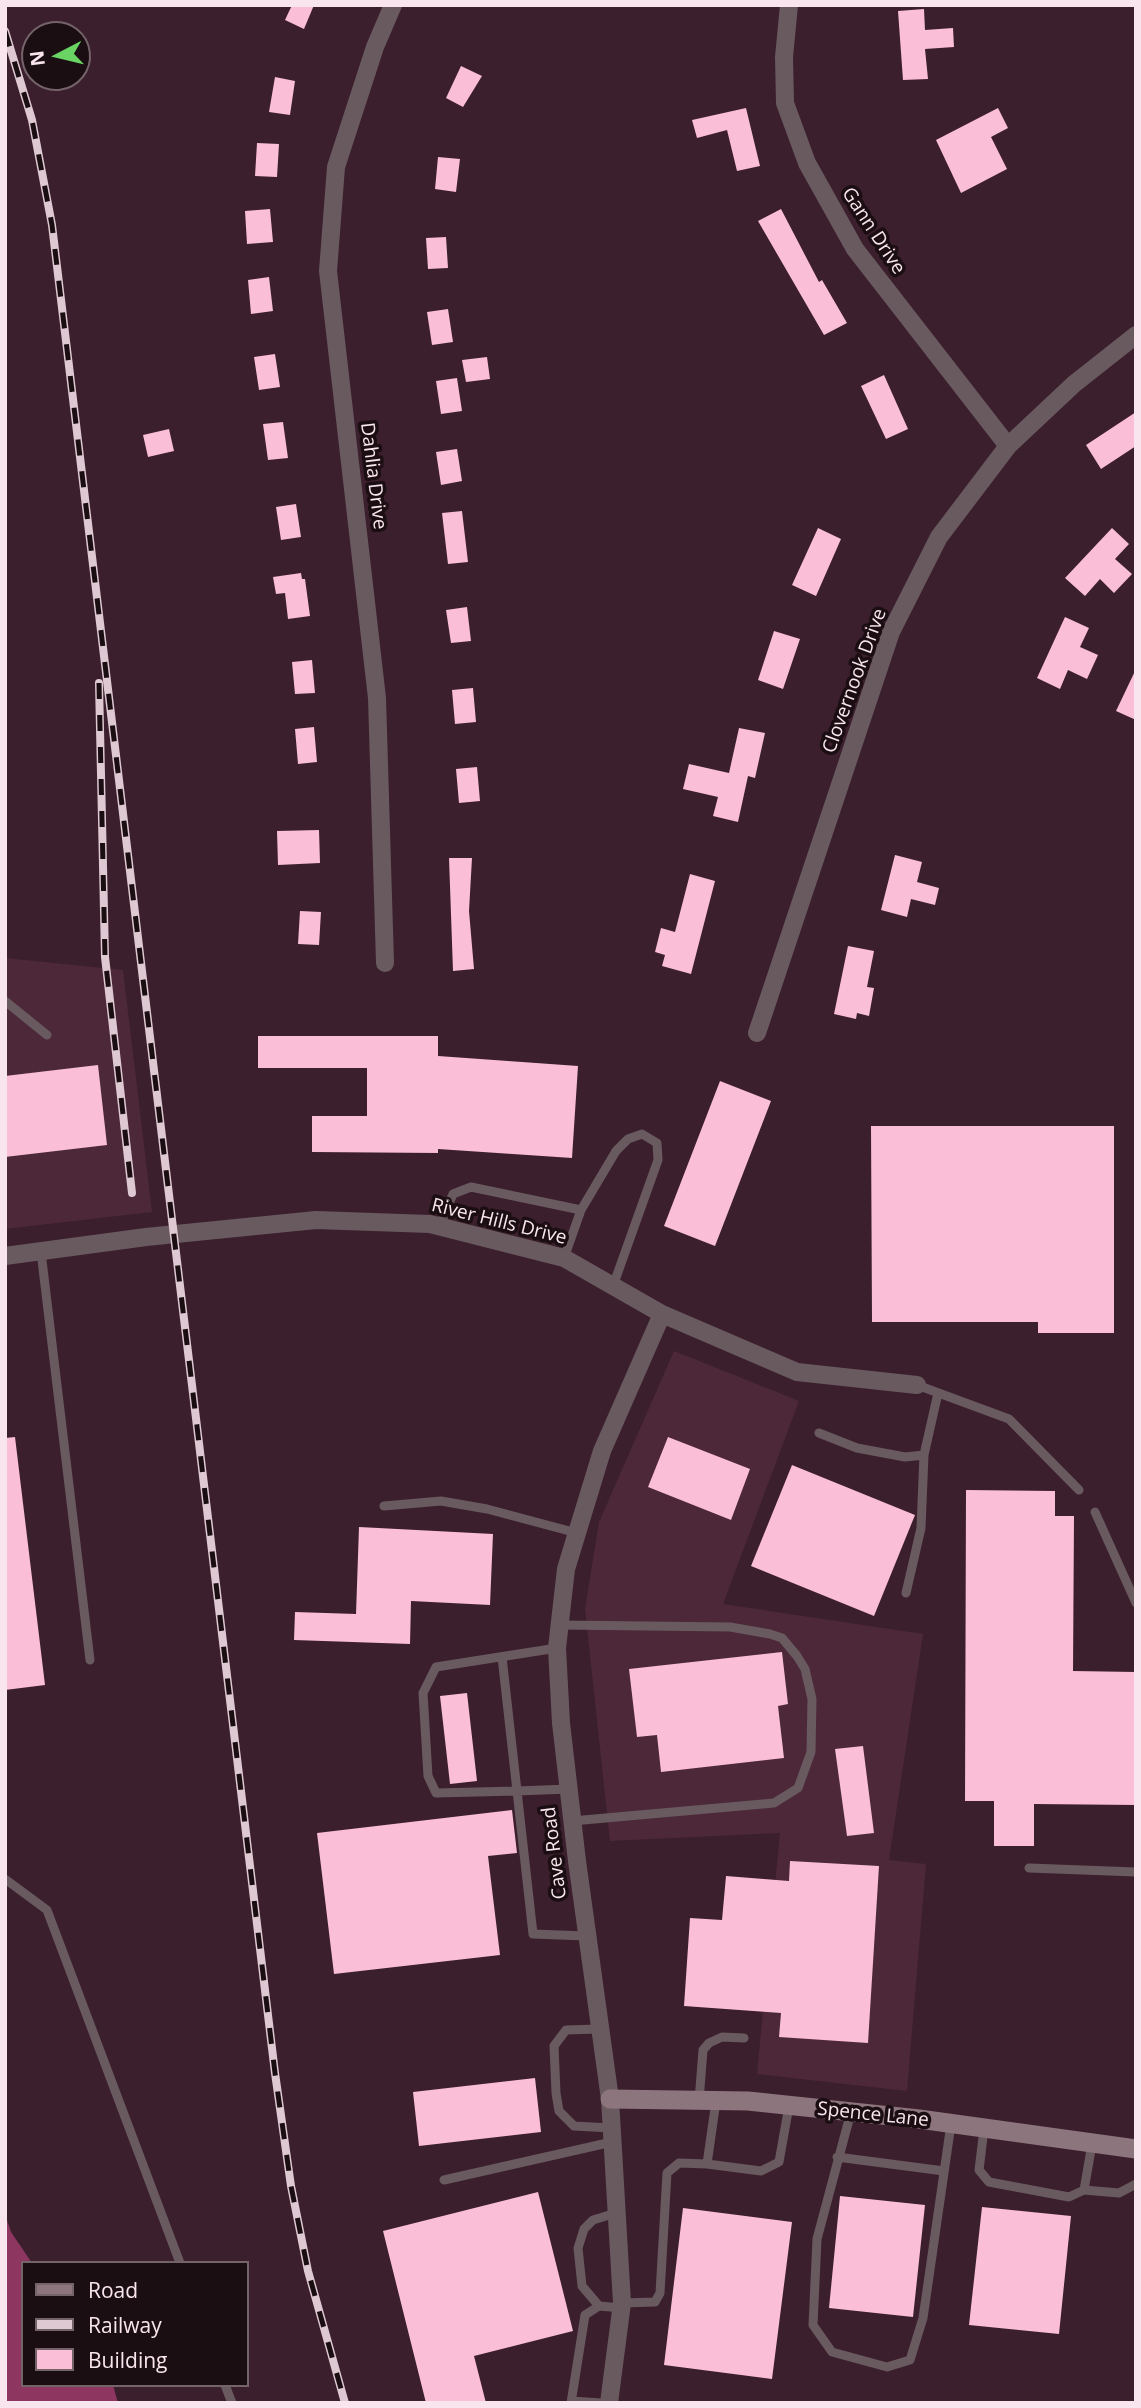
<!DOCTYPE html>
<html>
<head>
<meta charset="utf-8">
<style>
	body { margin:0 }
	#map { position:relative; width:1141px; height:2408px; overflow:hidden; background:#3c1f2c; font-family:"Open Sans",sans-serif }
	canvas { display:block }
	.frame { position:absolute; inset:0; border:7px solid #f9e5ed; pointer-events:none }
	.legend { position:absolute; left:21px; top:2261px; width:228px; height:126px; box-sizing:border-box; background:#1b0e13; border:2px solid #74646a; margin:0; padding:9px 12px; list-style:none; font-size:21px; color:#f9e5ed }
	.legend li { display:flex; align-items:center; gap:14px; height:35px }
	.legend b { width:35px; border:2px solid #74646a }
	.north { position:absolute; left:21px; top:21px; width:70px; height:70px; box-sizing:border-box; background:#1b0e13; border:2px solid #74646a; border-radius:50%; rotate:263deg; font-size:19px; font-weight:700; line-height:28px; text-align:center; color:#f9e5ed }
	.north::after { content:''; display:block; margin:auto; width:24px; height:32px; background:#69d464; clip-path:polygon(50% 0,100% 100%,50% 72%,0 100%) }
</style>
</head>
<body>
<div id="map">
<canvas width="1141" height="2408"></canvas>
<div class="frame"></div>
<ul class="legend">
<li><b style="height:9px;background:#8d757e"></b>Road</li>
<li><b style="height:9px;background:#dec8d1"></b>Railway</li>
<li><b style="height:19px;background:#fabed6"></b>Building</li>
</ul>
<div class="north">N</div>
</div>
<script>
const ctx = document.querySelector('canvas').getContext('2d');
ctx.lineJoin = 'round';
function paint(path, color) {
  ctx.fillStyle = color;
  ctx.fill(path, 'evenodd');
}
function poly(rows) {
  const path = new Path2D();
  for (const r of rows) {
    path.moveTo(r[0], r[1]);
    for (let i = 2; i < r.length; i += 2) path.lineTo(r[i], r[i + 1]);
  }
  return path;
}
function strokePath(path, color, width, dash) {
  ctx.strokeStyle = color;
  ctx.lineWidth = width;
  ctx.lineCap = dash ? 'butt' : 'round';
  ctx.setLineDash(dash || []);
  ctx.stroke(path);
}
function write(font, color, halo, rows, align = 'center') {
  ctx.font = font + ' "Open Sans",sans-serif';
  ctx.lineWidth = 7;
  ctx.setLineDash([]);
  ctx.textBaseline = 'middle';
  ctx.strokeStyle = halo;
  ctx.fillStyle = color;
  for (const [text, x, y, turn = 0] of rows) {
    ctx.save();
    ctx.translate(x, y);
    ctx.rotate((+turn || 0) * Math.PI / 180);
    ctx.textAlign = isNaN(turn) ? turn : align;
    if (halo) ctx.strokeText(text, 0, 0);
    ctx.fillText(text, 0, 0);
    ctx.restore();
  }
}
paint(poly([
	[5,958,123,970,152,1212,5,1229],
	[674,1351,799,1401,723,1604,923,1634,889,1860,926,1864,907,2091,757,2074,780,1833,610,1841,585,1609,599,1522]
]), '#4c2838');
paint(poly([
	[5,2214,11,2232,32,2263,23,2263,23,2385,113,2385,118,2403,5,2403]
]), '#8d3660');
paint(poly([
	[292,5,314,5,304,29,285,20],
	[924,9,925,30,953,28,954,47,925,49,928,79,903,80,898,11],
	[461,66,482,76,463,107,446,98],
	[275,77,295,81,290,115,269,112],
	[746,108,760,166,737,171,727,130,697,138,692,120],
	[998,108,1008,128,991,137,1007,169,961,193,936,140],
	[257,143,279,144,277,177,255,176],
	[438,157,460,159,456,192,435,189],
	[270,209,273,242,247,244,245,211],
	[781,209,819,282,822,280,847,323,824,335,758,221],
	[446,237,448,268,428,269,426,238],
	[269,277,273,311,251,314,248,280],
	[448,309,453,342,432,345,427,312],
	[275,354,280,387,259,390,254,357],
	[487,357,490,379,466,382,462,360],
	[884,375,908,429,886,439,861,386],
	[457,378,462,411,441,414,436,381],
	[1136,412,1136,446,1101,469,1086,445],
	[283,422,288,458,268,460,263,424],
	[169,429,174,451,148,457,143,435],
	[457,449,462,481,441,485,436,452],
	[296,504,301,537,281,540,276,507],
	[462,511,468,562,448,564,442,513],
	[818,528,841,539,816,596,792,585],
	[1112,528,1129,544,1115,559,1132,574,1114,593,1100,579,1085,596,1065,578],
	[301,573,302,579,305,579,310,616,288,619,285,593,276,594,273,577],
	[467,607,471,641,451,643,446,610],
	[1065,617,1089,628,1080,647,1098,655,1087,679,1068,670,1060,689,1037,678],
	[774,631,800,639,783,689,758,680],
	[312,660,315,693,295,694,292,662],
	[1136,669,1136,720,1116,711],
	[473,688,476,722,455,724,452,690],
	[314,727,317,762,298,764,295,729],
	[739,728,765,733,755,778,748,776,738,822,713,816,718,797,683,789,689,764,729,773],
	[477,767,480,801,459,803,456,769],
	[319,830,320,863,278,865,277,831],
	[895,855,922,862,917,882,939,888,935,905,911,899,907,917,881,910],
	[449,858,472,858,469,911,474,969,453,971],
	[690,874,715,881,691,974,662,966,665,955,655,952,661,928,675,932],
	[300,911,321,912,319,945,298,944],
	[848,946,874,951,867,987,874,988,869,1016,857,1013,856,1019,834,1014],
	[258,1036,438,1036,438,1056,578,1066,572,1158,438,1149,438,1153,312,1152,312,1116,367,1116,367,1068,258,1068],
	[98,1065,107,1145,5,1157,5,1076],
	[720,1081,771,1101,715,1246,664,1226],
	[871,1126,1114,1126,1114,1333,1038,1333,1038,1322,872,1322],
	[15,1437,45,1685,5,1690,5,1438],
	[668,1437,750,1469,731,1520,648,1487],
	[792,1465,915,1515,874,1616,751,1566],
	[966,1490,1055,1491,1055,1516,1074,1516,1073,1671,1136,1672,1136,1805,1034,1804,1034,1846,994,1846,994,1801,965,1801],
	[359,1527,493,1534,490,1605,411,1601,410,1644,294,1640,295,1612,356,1614],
	[782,1652,788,1704,778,1706,784,1758,661,1772,657,1735,637,1737,629,1669],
	[467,1693,477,1781,450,1784,440,1696],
	[863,1746,874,1833,847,1836,835,1749],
	[512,1810,517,1853,488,1856,500,1955,334,1974,317,1833],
	[790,1861,879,1866,868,2043,779,2037,781,2013,684,2006,690,1918,722,1920,726,1876,789,1881],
	[535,2078,541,2132,419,2146,413,2092],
	[538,2192,573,2331,474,2356,486,2403,426,2403,383,2231],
	[840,2196,925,2205,913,2317,829,2308],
	[982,2207,1071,2216,1059,2334,969,2325],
	[683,2208,792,2222,772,2379,664,2365]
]), '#fabed6');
strokePath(poly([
	[5,1001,47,1035],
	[439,1227,453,1194,471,1187,581,1210],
	[41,1252,90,1660],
	[564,1258,581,1210,616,1151,628,1139,642,1134,657,1143,658,1160,613,1286],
	[917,1385,1009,1419,1079,1490],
	[819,1433,857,1448,905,1457,924,1455,938,1393],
	[384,1506,441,1501,487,1509,577,1533],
	[1095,1512,1136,1603],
	[906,1593,921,1528,924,1455],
	[560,1625,730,1627,770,1634,782,1638,797,1656,805,1669,812,1699,811,1752,798,1788,774,1803,572,1821],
	[557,1648,436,1667,423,1693,428,1776,436,1793,517,1791,533,1934,586,1936],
	[502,1657,517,1791,569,1789],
	[1029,1868,1136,1872],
	[5,1879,47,1910,180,2263],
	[598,2029,566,2030,554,2046,556,2093,559,2111,574,2126,611,2128],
	[699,2101,703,2050,709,2043,722,2037,744,2038],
	[716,2101,707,2164,761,2171,779,2162,789,2106],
	[851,2112,817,2239,813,2325,832,2352,887,2367,910,2360,923,2318,951,2124],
	[984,2129,979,2170,989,2182,1069,2197,1084,2190,1092,2144],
	[837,2157,944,2171],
	[444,2180,612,2142],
	[1084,2190,1119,2193,1136,2184],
	[622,2303,655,2302,660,2293,667,2173,679,2163,707,2164],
	[599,2306,582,2286,578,2248,584,2229,593,2220,616,2213],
	[225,2385,232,2403],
	[572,2401,601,2403],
	[571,2403,585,2315,599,2306,622,2308]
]), '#695a60', 9);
strokePath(poly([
	[789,5,784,57,785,103,807,163,855,249,1008,446],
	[385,963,377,698,328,271,336,167,375,47,393,5],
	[757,1033,891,632,939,537,1008,446,1074,384,1136,335],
	[5,1256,146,1237,316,1220,430,1224,564,1258,662,1314,797,1372,917,1385],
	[609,2403,622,2303,610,2099,577,1861,561,1723,557,1648,566,1569,602,1451,662,1314]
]), '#695a60', 18);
strokePath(poly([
	[610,2099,748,2101,919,2119,1136,2149]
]), '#8d757e', 19);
const rail = poly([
	[5,31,32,120,52,225,275,2073,291,2186,308,2271,345,2403],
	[99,683,105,957,132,1193]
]);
strokePath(rail, '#dec8d1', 8);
strokePath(rail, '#1b0e13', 5, [16]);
write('19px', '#f9e5ed', '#1b0e13', [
	["Gann Drive",873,231,57],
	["Dahlia Drive",373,476,83],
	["Clovernook Drive",855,681,-70],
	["River Hills Drive",499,1222,14],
	["Cave Road",555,1853,-97],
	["Spence Lane",873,2115,6]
]);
</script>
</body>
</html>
